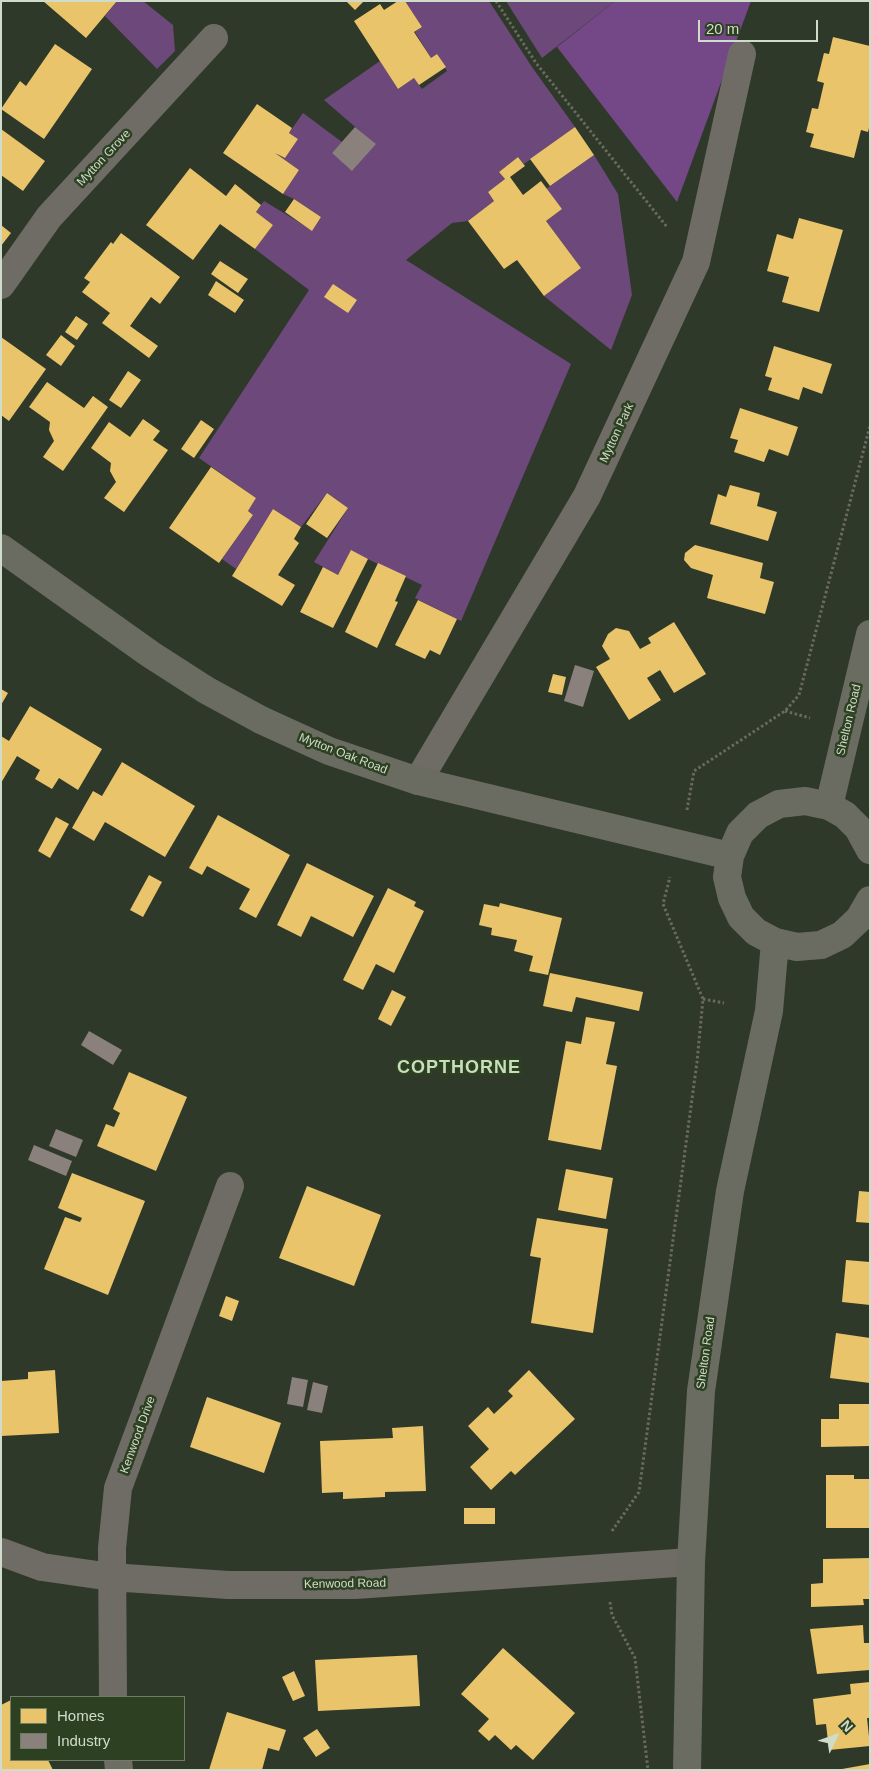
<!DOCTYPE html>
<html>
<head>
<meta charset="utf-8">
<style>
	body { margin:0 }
	#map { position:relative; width:871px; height:1771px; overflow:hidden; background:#2f3929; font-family:Helvetica,sans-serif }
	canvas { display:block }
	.frame { position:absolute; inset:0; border:2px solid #d0dcca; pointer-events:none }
	.legend { position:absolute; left:10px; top:1696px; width:175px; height:65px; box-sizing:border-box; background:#2d4022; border:1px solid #6e7e65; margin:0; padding:6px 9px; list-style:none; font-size:15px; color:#d0dcca }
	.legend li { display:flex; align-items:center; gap:10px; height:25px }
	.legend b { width:25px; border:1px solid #6e7e65 }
	.north { position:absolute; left:811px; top:1711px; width:50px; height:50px; -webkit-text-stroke:4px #2d4022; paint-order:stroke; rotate:48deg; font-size:14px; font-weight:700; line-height:20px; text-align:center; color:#d0dcca }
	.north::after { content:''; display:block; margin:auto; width:18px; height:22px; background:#d0dcca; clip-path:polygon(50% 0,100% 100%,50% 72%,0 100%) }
	.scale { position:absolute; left:698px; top:20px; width:120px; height:22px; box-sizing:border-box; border:2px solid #d0dcca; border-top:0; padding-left:6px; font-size:15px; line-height:18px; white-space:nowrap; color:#d0dcca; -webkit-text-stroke:4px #2d4022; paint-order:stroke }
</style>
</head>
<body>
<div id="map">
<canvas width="871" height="1771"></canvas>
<div class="frame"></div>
<ul class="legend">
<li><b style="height:14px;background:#e9c46a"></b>Homes</li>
<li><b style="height:14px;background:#8a817c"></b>Industry</li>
</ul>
<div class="north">N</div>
<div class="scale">20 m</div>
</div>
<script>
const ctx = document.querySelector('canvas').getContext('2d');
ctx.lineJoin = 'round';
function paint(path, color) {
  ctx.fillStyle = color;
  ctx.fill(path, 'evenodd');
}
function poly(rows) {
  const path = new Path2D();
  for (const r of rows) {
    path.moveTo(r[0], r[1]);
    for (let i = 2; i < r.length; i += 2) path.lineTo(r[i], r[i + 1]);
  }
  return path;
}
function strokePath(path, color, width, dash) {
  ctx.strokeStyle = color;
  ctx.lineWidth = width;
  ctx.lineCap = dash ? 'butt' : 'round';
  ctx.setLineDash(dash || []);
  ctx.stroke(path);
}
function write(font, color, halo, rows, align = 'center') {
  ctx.font = font + ' Helvetica,sans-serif';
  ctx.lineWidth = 5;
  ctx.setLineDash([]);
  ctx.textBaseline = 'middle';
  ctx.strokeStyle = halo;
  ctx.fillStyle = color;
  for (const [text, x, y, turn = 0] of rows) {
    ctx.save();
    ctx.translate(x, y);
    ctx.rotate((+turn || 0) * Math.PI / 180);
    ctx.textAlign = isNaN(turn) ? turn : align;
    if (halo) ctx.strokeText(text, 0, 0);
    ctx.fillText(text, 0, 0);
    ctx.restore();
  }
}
paint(poly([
	[117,1,143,1,173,25,175,51,157,69,105,16],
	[405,1,489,1,532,67,575,127,524,164,518,157,499,172,505,179,488,192,494,201,468,221,452,223,406,260,571,364,461,621,415,598,422,585,351,551,338,575,314,562,348,508,327,493,301,527,273,509,236,569,222,559,253,515,248,511,256,498,199,458,309,290,255,249,273,225,256,212,264,201,312,230,321,217,294,199,283,194,299,170,275,153,285,158,298,139,289,133,303,113,342,142,332,153,353,170,375,144,324,100,380,61,398,89,414,78,422,89,447,71,437,54,431,58,415,32,422,27],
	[506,1,615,1,542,58],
	[594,155,618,194,632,295,611,350,544,296,581,268,546,221,562,209,546,189]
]), '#6c497a');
paint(poly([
	[615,1,751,1,677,202,557,47]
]), '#744787');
paint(poly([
	[43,1,117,1,86,38],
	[346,1,364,1,355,10],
	[398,1,405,1,422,27,414,32,431,58,437,54,446,67,419,85,414,78,398,89,354,21,380,4,384,10],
	[833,37,870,46,870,124,868,132,861,130,854,158,810,147,814,134,806,132,812,108,818,109,824,83,817,81,824,53,829,54],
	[55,44,92,69,44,139,1,109,20,81,26,86],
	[257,104,292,128,289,133,298,139,285,158,275,153,299,170,283,194,223,153],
	[575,127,594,155,550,186,530,159],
	[1,129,45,161,23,191,1,175],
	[518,157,525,166,510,177,523,195,541,181,562,209,546,221,581,268,544,296,517,260,504,269,468,221,494,201,488,192,505,179,499,172],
	[190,168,226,196,235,184,261,205,256,212,273,225,255,249,220,224,193,260,146,225],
	[294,199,321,217,312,231,285,212],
	[799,218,843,230,819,312,782,302,789,277,767,271,777,234,793,239],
	[1,225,11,233,1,246],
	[121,233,180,277,160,304,151,297,130,326,158,346,149,358,102,323,110,313,82,292,90,282,84,278,111,242,113,244],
	[220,261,248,279,238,293,211,274],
	[216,281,244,300,235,313,208,295],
	[333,284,357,300,348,313,324,297],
	[76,316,88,324,77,340,65,332],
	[61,335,75,346,61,366,46,355],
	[1,337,46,369,9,421,1,415],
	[774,346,832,364,822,394,803,387,799,400,768,390,772,378,765,376],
	[128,371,141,380,121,408,109,400],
	[47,382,84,408,93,396,108,407,63,471,43,457,54,441,49,430,50,422,29,407],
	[740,408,798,427,788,456,769,449,764,462,734,452,738,440,730,438],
	[143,419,160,431,153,440,168,450,124,512,104,498,116,482,110,471,111,463,91,448,109,422,130,437],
	[201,420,214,429,194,458,181,449],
	[211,467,256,498,248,511,253,515,219,563,169,528],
	[730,485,760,493,757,506,777,512,768,541,710,524,718,494,726,497],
	[327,493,348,508,327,538,306,524],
	[273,509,301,527,294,539,299,543,278,575,295,585,282,606,232,576],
	[695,545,763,563,760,578,774,582,765,614,707,598,713,575,691,568,684,560,685,553],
	[351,550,368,559,333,628,300,612,323,567,338,575],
	[378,563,406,576,395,601,398,602,377,648,345,632],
	[418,600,457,619,440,655,430,650,425,659,395,645],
	[674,622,706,674,674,693,660,670,647,678,661,700,629,720,596,667,610,659,602,646,608,634,616,628,629,631,640,649,651,643,648,638],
	[553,674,566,677,562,695,548,692],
	[1,689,8,693,1,705],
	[30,706,102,749,78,790,59,778,52,789,35,779,40,770,17,756,1,783,1,736,9,741],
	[122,762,195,806,165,857,105,822,94,841,72,828,93,791,102,796],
	[218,815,290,855,256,918,239,909,250,889,207,866,202,875,189,868],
	[56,817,69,824,50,858,38,851],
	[307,863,374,896,353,937,311,916,301,937,277,925],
	[149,875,162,882,143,917,130,910],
	[388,888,416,902,414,906,424,911,394,973,376,964,363,990,343,980],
	[500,903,562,918,548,975,529,971,533,956,514,951,517,940,491,935,492,928,479,925,484,904,499,907],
	[550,973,643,992,639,1011,576,997,572,1012,543,1006],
	[392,990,406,997,391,1026,378,1019],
	[586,1017,615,1022,606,1064,617,1066,601,1150,548,1140,566,1041,581,1044],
	[129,1072,187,1097,156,1171,97,1146,106,1124,114,1127,120,1113,113,1109],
	[566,1169,613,1178,606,1219,558,1210],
	[72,1173,145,1201,108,1295,44,1269,65,1217,80,1222,82,1218,58,1208],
	[307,1186,381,1215,354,1286,279,1258],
	[859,1191,870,1192,870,1223,856,1222],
	[537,1218,608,1229,593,1333,531,1323,541,1258,530,1256],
	[846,1260,870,1262,870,1305,842,1302],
	[226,1296,239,1301,232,1321,219,1316],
	[836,1333,870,1338,870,1383,830,1378],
	[55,1370,59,1433,1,1436,1,1381,28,1379,28,1372],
	[529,1370,575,1419,515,1475,511,1471,491,1490,470,1467,489,1449,468,1426,488,1407,494,1414,513,1396,508,1391],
	[207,1397,281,1423,264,1473,190,1447],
	[839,1404,870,1404,870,1446,821,1447,821,1419,839,1419],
	[423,1426,426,1491,385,1492,385,1497,343,1499,343,1492,322,1493,320,1441,393,1438,392,1428],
	[826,1475,854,1475,854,1479,870,1479,870,1528,826,1528],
	[464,1508,495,1508,495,1524,464,1524],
	[870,1558,870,1599,863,1599,864,1605,811,1607,811,1584,823,1583,823,1559],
	[863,1625,864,1643,870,1643,870,1670,817,1674,810,1629],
	[503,1648,575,1713,533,1760,516,1745,511,1750,495,1735,489,1741,478,1731,489,1719,461,1694],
	[417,1655,420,1706,318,1711,315,1660],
	[294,1671,305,1696,293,1701,282,1677],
	[870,1682,870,1718,867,1718,870,1746,829,1750,826,1724,816,1725,813,1699,851,1694,850,1684],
	[11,1700,11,1760,48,1760,53,1770,1,1770,1,1705],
	[227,1712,286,1730,279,1751,268,1748,262,1770,209,1770],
	[317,1729,330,1748,316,1757,303,1738],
	[870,1764,870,1770,842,1770,842,1769]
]), '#e9c46a');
paint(poly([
	[355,127,376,144,352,171,332,153],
	[575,665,594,671,583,707,564,701],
	[89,1031,122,1050,113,1065,81,1045],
	[56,1129,83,1140,76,1157,49,1146],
	[34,1145,72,1161,66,1176,28,1160],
	[292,1377,308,1380,303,1407,287,1404],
	[313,1382,328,1386,322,1413,307,1410]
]), '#8a817c');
strokePath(poly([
	[496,1,536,63,667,227],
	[785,711,810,718],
	[687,810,694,771,785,711,799,695,870,426],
	[703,999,724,1003],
	[612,1531,639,1492,697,1062,703,999,663,904,670,877],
	[610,1602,612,1615,635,1658,648,1770]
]), '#696a62', 3, [2.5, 2.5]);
strokePath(poly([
	[1,285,49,217,214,38],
	[418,781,587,496,696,262,742,54],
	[1,1552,42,1567,111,1577,228,1585,355,1585,691,1562],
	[113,1697,112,1548,118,1488,230,1186],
	[118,1760,119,1770]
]), '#6e6c65', 28);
strokePath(poly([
	[1,548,150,654,206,690,261,720,329,751,418,781,730,856],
	[829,806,870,634],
	[870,850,858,828,845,815,829,806,805,801,779,804,758,815,740,833,730,856,727,877,732,898,741,917,756,932,775,942,797,947,821,945,842,935,859,919,870,900],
	[687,1770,691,1562,701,1391,730,1191,769,1011,775,942]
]), '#6b6c61', 28);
write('12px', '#d0dcca', '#2d4022', [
	["Mytton Grove",104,158,-47],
	["Mytton Park",617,433,-65],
	["Shelton Road",849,720,-77],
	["Mytton Oak Road",343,754,21],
	["Shelton Road",706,1353,-82],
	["Kenwood Drive",138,1435,-70],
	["Kenwood Road",345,1584,-1]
]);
ctx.letterSpacing = '1px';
write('bold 18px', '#c7dfbb', '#2d4022', [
	["COPTHORNE",459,1068]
]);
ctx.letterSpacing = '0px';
</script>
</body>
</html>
